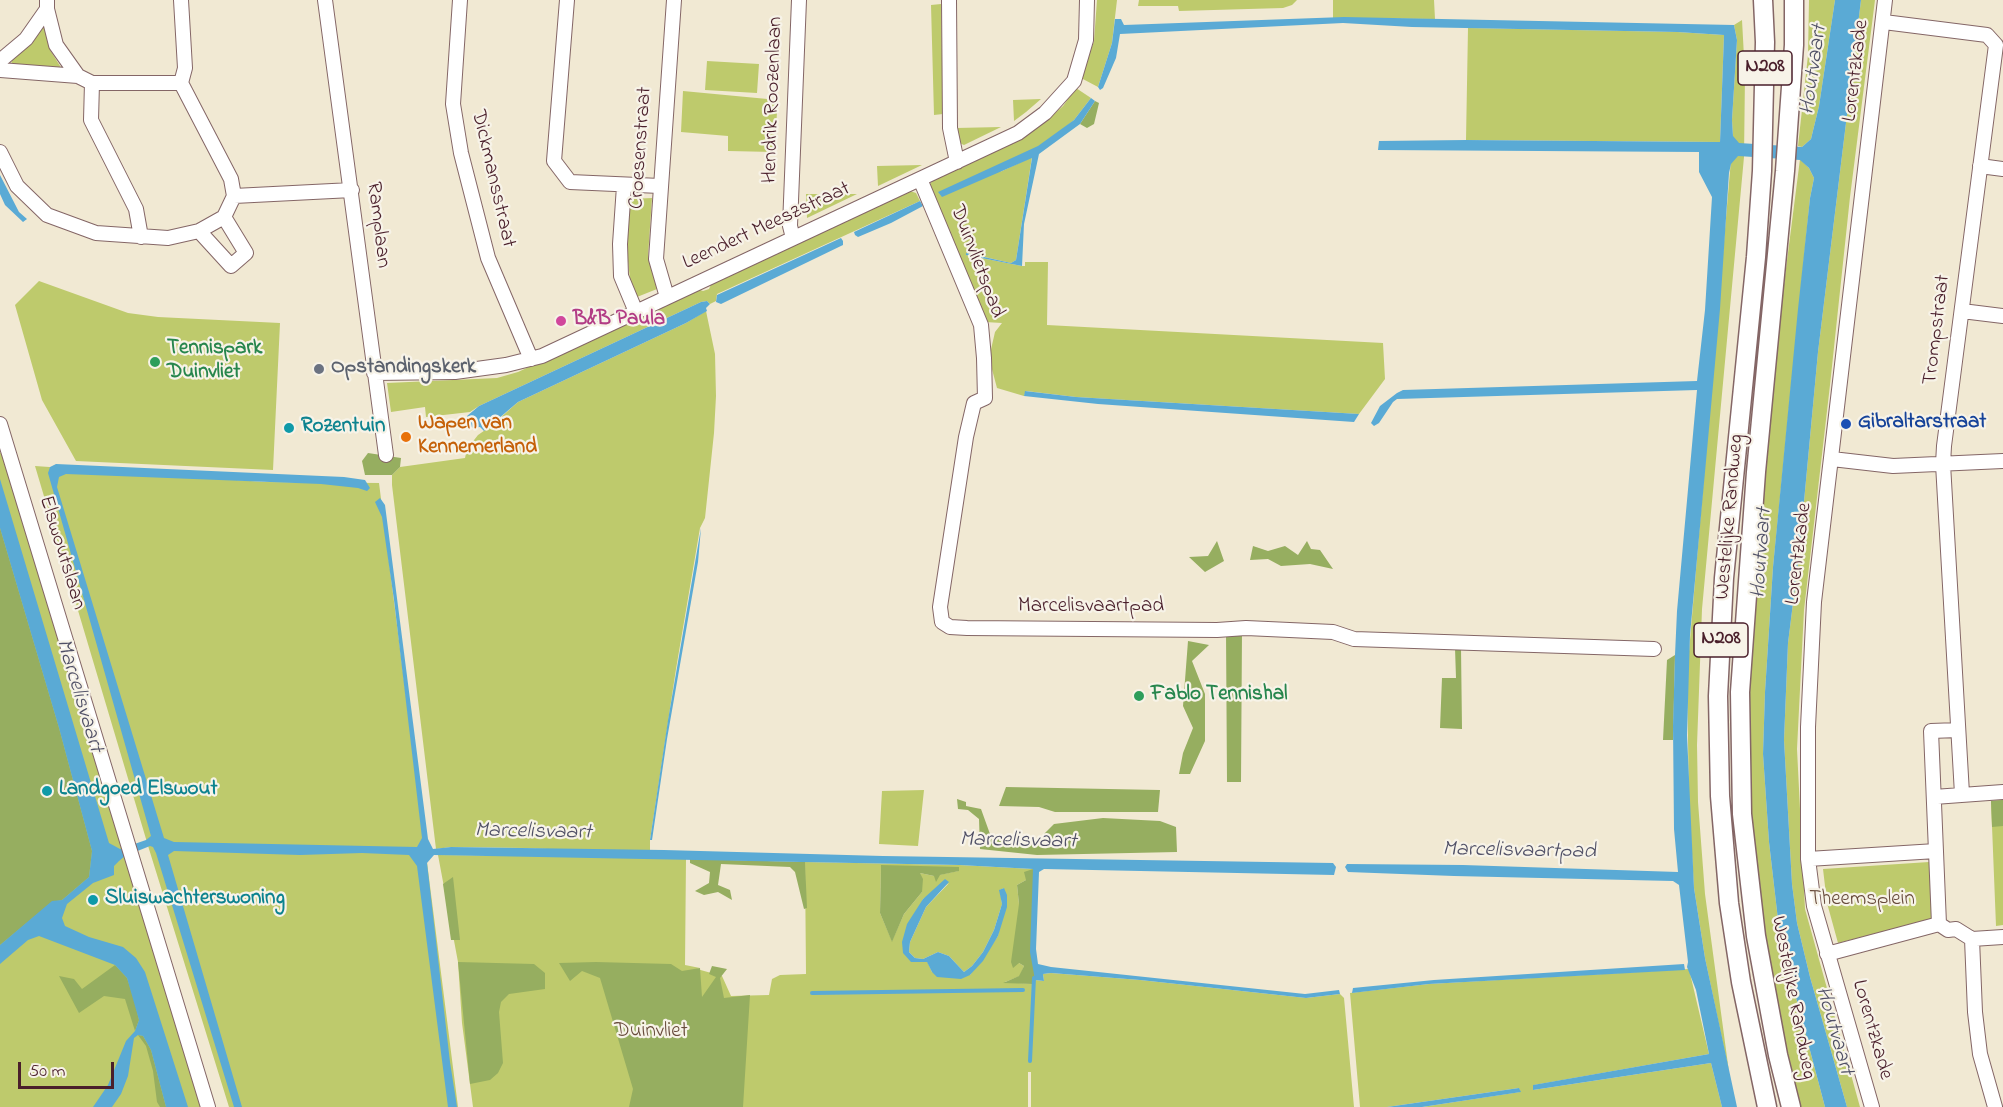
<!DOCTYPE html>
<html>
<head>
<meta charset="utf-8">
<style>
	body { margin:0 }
	#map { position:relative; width:2003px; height:1107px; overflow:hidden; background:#f1e9d3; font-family:"Indie Flower",sans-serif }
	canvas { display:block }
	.scale { position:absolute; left:18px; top:1062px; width:96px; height:27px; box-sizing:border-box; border:3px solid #4a1f2b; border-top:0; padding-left:8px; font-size:18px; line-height:21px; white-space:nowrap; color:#4a1f2b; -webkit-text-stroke:4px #f7f3e8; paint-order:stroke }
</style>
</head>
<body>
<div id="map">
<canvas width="2003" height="1107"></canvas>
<div class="scale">50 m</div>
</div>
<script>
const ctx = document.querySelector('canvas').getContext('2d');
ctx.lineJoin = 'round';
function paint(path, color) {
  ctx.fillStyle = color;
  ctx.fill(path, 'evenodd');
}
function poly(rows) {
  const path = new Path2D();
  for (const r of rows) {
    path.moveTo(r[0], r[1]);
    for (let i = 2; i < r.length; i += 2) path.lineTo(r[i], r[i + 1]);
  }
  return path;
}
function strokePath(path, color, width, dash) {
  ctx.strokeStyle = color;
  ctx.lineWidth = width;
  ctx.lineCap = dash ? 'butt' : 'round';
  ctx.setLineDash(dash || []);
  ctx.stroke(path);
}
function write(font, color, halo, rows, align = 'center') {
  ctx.font = font + ' "Indie Flower",sans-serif';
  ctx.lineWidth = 4.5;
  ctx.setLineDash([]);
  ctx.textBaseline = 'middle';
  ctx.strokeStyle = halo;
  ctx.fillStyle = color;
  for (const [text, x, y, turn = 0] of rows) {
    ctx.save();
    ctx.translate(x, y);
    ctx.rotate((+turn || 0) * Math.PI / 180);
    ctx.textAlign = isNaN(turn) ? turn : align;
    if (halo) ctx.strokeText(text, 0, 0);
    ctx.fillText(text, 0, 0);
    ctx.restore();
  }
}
paint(poly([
	[1097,0,1117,0,1112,43,1098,87,1081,78,1094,41],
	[1139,0,1297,0,1292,5,1283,8,1179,11,1178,6,1138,6],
	[1333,0,1434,0,1435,19,1333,18],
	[1809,0,1835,0,1819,106,1811,139,1802,147,1798,146,1808,55],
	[1861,0,1875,0,1850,197,1830,385,1804,610,1797,749,1805,909,1860,1107,1847,1107,1810,977,1797,923,1792,884,1784,740,1788,643,1799,555,1818,352],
	[941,4,943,114,934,115,931,5],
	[1742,20,1745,75,1744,157,1702,609,1697,745,1698,802,1705,894,1729,1072,1705,958,1694,888,1689,804,1687,675,1733,136,1732,120,1737,40,1734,25],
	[44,27,50,50,62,69,11,66,12,60],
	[1468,28,1677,32,1724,35,1720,142,1466,140],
	[707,61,759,64,757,93,705,90],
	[1076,88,1091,98,1074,120,1056,135,1000,172,1032,157,1016,260,1011,263,967,253,966,255,1022,266,1025,266,1025,262,1048,262,1047,325,1383,343,1385,379,1359,414,1076,397,1026,391,1024,396,997,388,989,358,995,332,1002,323,985,322,954,244,941,219,930,184,934,179,1018,138,1044,123,1063,106],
	[683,91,778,100,774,152,728,151,728,136,681,132],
	[1041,99,1026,112,1014,121,1013,100],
	[1001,127,964,145,957,142,956,128],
	[1800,159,1809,168,1814,178,1810,198,1773,567,1765,692,1763,754,1769,842,1780,937,1825,1107,1796,1107,1756,903,1748,770,1748,710,1754,587,1778,331],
	[922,165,878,186,877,166],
	[910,191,916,193,920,201,717,294,716,301,710,304,707,301,701,302,479,406,470,412,426,417,425,407,391,412,387,383,497,378,518,372,697,289,703,291,709,289,712,282,830,229,830,227],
	[806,194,857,194,807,218],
	[652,198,648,256,657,289,637,297,630,279,627,252,630,199],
	[39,281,128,313,158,317,280,323,273,470,76,461,42,400,15,305],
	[706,311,715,354,716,396,714,433,705,518,700,528,676,669,650,840,650,853,686,858,685,965,700,968,697,969,722,976,731,996,769,995,772,979,780,975,806,974,805,862,959,865,1033,869,1026,880,1017,885,1019,904,1019,963,1024,966,1020,976,1005,982,1032,984,1035,980,1044,981,1043,974,1051,973,1140,980,1306,998,1340,994,1344,998,1354,1107,1031,1107,1031,1072,1028,1072,1028,1107,473,1107,462,1023,458,962,438,855,523,856,637,853,525,848,451,847,436,849,392,485,392,475,400,467,465,458,467,449,478,435,491,426,518,402,686,323],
	[881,866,958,871,934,876,920,873,922,892,904,914,892,941,880,913],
	[949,883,926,907,910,942,909,952,915,958,923,959,938,952,949,956,964,972,972,966,983,952,994,930,1002,904,1000,890,1004,888,998,936,970,975,932,972,927,961,921,962,903,952,923,899],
	[3,452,79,709,201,1107,0,1107,0,453],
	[35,466,265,482,379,483,458,1107,229,1107,149,849],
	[924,790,918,846,879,844,882,791],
	[2003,800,2003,925,1996,926,1991,801],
	[1929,862,1933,919,1838,943,1827,903,1823,869],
	[1689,969,1709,1054,1534,1085,1533,1090,1711,1063,1722,1107,1422,1107,1520,1092,1519,1088,1387,1107,1360,1107,1350,993,1429,984]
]), '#beca6c');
paint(poly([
	[1095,101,1099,103,1094,124,1087,128,1080,124],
	[368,453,401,458,400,467,392,475,365,475,362,461],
	[0,528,59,728,92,851,89,877,62,900,52,902,0,945],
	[1217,541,1224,561,1205,572,1189,557,1208,556],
	[1307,541,1311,549,1320,550,1333,569,1310,564,1281,566,1268,559,1250,560,1253,546,1268,551,1285,546,1298,555],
	[1242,631,1241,782,1227,782,1226,632],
	[1188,641,1209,645,1192,661,1205,694,1205,741,1190,774,1179,774,1183,753,1193,728,1183,706],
	[1455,648,1461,648,1462,729,1440,728,1442,678,1456,678],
	[1675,655,1673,740,1663,740,1667,660],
	[1006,787,1160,790,1158,812,1055,812,1039,807,999,806],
	[957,799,966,802,966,806,981,809,990,834,1037,841,1054,824,1103,818,1160,821,1176,827,1177,852,1037,855,980,849,979,819,968,810,958,809],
	[2003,800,2003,826,1992,827,1991,801],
	[690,859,805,862,807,908,804,909,795,872,790,867,721,864,718,885,730,890,732,900,718,892,704,895,695,891,709,883,710,872,690,863],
	[881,865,959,867,959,871,940,875,936,882,934,876,920,873,923,879,922,892,904,914,892,942,880,913],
	[1033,869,1035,980,1032,984,1003,983,1019,976,1024,966,1019,963,1013,968,1011,962,1019,904,1017,885,1026,880,1024,872],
	[453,877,460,940,451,940,443,884],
	[458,962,534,964,545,973,545,989,509,994,501,1002,499,1012,503,1063,498,1073,490,1080,470,1084],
	[596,962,671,964,682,971,700,968,702,997,716,977,709,974,712,966,727,969,720,978,724,998,750,995,743,1107,629,1107,633,1089,600,978,582,971,570,981,559,963],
	[115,965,127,978,134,999,139,1020,135,1031,125,999,104,996,79,1013,59,976,74,979,82,989],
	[138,1035,143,1036,151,1050,166,1107,160,1107,157,1102,153,1071,146,1046]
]), '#96ae60');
paint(poly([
	[1835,0,1861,0,1818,352,1799,555,1788,643,1784,740,1792,884,1797,923,1810,977,1847,1107,1825,1107,1780,937,1769,842,1763,754,1765,692,1773,567,1798,309,1810,198,1814,178,1809,168,1800,160,1738,156,1731,164,1729,173,1720,309,1690,635,1687,735,1694,888,1705,958,1737,1107,1722,1107,1711,1063,1533,1090,1533,1085,1709,1054,1696,990,1687,967,1688,962,1679,885,1673,881,1454,876,1348,872,1345,867,1347,864,1463,865,1678,872,1674,829,1673,726,1675,655,1677,611,1697,390,1397,399,1393,402,1379,423,1374,426,1371,423,1380,406,1397,393,1403,390,1697,381,1705,310,1712,197,1699,172,1699,152,1378,150,1379,141,1466,140,1720,142,1724,35,1677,32,1412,27,1343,23,1120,34,1116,58,1103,88,1100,90,1098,87,1112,43,1115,19,1121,19,1124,25,1344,17,1734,25,1737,40,1732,120,1733,136,1739,143,1802,147,1811,139,1819,106],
	[1091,98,1095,101,1080,124,1039,154,1024,224,1022,266,966,255,966,253,1011,263,1016,260,1032,158,942,197,938,192,1038,146,1074,120],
	[0,175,19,212,27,219,23,222,5,205,0,194],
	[920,201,923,206,891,223,858,237,855,235,854,232],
	[841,238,843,241,843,245,721,304,716,302,717,295],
	[707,301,710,304,706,308,707,311,686,323,518,402,484,431,480,427,473,428,467,425,467,416,479,406,701,302],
	[1025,391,1076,397,1359,414,1354,422,1098,404,1024,396],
	[56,464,344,477,365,480,370,488,367,491,358,488,321,484,66,474,59,477,57,487,164,838,174,842,417,847,422,838,394,600,382,517,375,502,380,498,385,505,428,839,433,849,451,847,664,850,883,856,1333,863,1336,867,1334,875,1044,869,1039,872,1036,949,1038,964,1051,967,1305,994,1339,990,1340,994,1306,998,1140,980,1051,973,1043,974,1044,981,1035,980,1030,952,1033,869,959,865,434,855,427,863,450,1062,457,1107,448,1107,417,866,409,855,362,853,300,855,174,851,168,855,242,1107,234,1107,156,853,153,847,150,846,125,856,119,861,114,866,114,875,93,883,67,904,62,918,65,926,89,937,123,947,136,958,145,972,188,1107,166,1107,151,1050,143,1036,138,1035,134,1038,128,1076,121,1094,112,1107,93,1107,108,1085,126,1041,135,1031,139,1020,127,978,115,965,39,936,28,940,0,964,0,945,52,901,62,900,89,877,92,851,59,728,0,528,0,479,109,843,120,849,146,840,151,836,48,473,50,467],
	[701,528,698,562,667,739,652,840,650,840,668,720],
	[945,879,949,882,926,907,910,942,909,952,915,958,923,959,938,952,949,956,964,972,972,966,983,952,994,930,1002,904,999,890,1004,888,1007,895,1007,907,998,936,983,961,970,975,961,979,937,977,932,972,927,962,911,962,903,953,902,942,907,924,923,899],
	[1684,964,1685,970,1429,984,1352,993,1353,988,1434,980],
	[1519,1088,1521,1092,1422,1107,1387,1107]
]), '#5aaad5');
strokePath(poly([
	[812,993,1023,990],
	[1030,1061,1034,978]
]), '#5aaad5', 4);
const minor = poly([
	[47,0,47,9,56,45,78,76],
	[181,0,185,68,181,83,231,179,234,196],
	[325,0,386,455],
	[460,0,453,104,461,153,488,258,531,359],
	[567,0,554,161,570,182,660,186],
	[949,0,950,128,957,162],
	[1884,22,1987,35,1996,45],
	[0,61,26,39,47,9],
	[0,70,78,76,92,83,181,83],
	[92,83,91,120,136,209,141,237],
	[0,152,17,186,47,215,96,233,168,238,199,231,224,217,234,196],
	[1980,166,2003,169],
	[920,179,981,325,984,358,985,398,974,403,966,437,940,607,942,622,950,627,967,628,1217,630,1246,628,1333,632,1354,639,1654,649],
	[624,186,620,244,621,276,636,312],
	[234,196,352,190],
	[199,231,231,266,246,253,224,217],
	[793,238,790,226,799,0],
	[667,297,656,259,674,0],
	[1962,311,2003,316],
	[374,373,455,372,506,365,542,356,1018,133,1045,113,1074,81,1086,40,1087,0],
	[0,424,208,1107],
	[1832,459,1893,466,2003,461],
	[1962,794,1943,464,1944,446,1996,45],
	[1934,797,2003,792],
	[1808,859,1936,851],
	[1939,924,1931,731,1958,730],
	[1972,939,1975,1012,1980,1054,1995,1107],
	[1827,954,1939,924,1948,930,1956,929,1972,939,2003,937],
	[1872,1107,1814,906,1808,859,1808,727,1814,602,1885,0]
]);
const major = poly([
	[1763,0,1765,42,1762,171,1756,257,1724,578,1718,696,1720,796,1729,903,1741,982,1767,1107],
	[1791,1107,1778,1055,1756,936,1742,814,1740,692,1756,472,1785,171,1794,45,1794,0]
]);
strokePath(minor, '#846666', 16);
strokePath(major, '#846666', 21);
strokePath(minor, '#fff', 14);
strokePath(major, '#fff', 18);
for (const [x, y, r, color] of [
	[561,321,6,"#d1479c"],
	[155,362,6,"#2e9e5b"],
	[319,369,6,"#6b7280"],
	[1846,424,6,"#1a4fb4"],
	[289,428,6,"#0f9aa8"],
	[406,437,6,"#e8710a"],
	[1139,696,6,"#2e9e5b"],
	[47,791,6,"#0f9aa8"],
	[93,900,6,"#0f9aa8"]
]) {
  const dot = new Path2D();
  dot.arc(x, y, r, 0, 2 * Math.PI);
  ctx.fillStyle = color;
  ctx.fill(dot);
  strokePath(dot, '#f7f3e8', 2);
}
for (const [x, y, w] of [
	[1765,68,54],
	[1721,640,54]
]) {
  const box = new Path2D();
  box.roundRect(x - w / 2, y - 17, w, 34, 4.5);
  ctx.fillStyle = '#f7f3e8';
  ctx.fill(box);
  strokePath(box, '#4a1f2b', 1.5);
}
write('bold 20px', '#4a1f2b', null, [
	["N208",1765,68],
	["N208",1721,640]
]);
write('21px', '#4a1f2b', '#f7f3e8', [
	["Lorentzkade",1857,71,-83],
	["Hendrik Roozenlaan",774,100,-88],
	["Croesenstraat",642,148,-86],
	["Dickmansstraat",492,179,77],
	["Ramplaan",377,225,83],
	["Leendert Meeszstraat",767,227,-25],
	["Duinvlietspad",976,262,69],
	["Trompstraat",1938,330,-83],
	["Westelijke Randweg",1731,517,-85],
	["Elswoutslaan",61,553,73],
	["Lorentzkade",1800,554,-83],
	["Marcelisvaartpad",1091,608],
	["Westelijke Randweg",1792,998,79],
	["Lorentzkade",1871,1030,74]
]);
write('bold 21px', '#b23c85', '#f7f3e8', [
	["B&B Paula",573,321]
], 'left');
write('bold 21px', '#27864d', '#f7f3e8', [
	["Tennispark",167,350],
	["Duinvliet",167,374],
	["Fablo Tennishal",1151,696]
], 'left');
write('bold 21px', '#5b616d', '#f7f3e8', [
	["Opstandingskerk",331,369]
], 'left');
write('bold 21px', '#164399', '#f7f3e8', [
	["Gibraltarstraat",1858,424]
], 'left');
write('bold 21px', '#c56008', '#f7f3e8', [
	["Wapen van",418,425],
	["Kennemerland",418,449]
], 'left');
write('bold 21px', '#0d838f', '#f7f3e8', [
	["Rozentuin",301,428],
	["Landgoed Elswout",59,791],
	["Sluiswachterswoning",105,900]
], 'left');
write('21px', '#674a3b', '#f7f3e8', [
	["Theemsplein",1862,901],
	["Duinvliet",651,1033]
]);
write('italic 22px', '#505066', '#f7f3e8', [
	["Houtvaart",1815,70,-82],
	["Houtvaart",1763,553,-86],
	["Marcelisvaart",78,696,73],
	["Marcelisvaart",533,833,1],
	["Marcelisvaart",1018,842,1],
	["Marcelisvaartpad",1519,852,1],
	["Houtvaart",1833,1031,74]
]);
</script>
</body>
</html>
